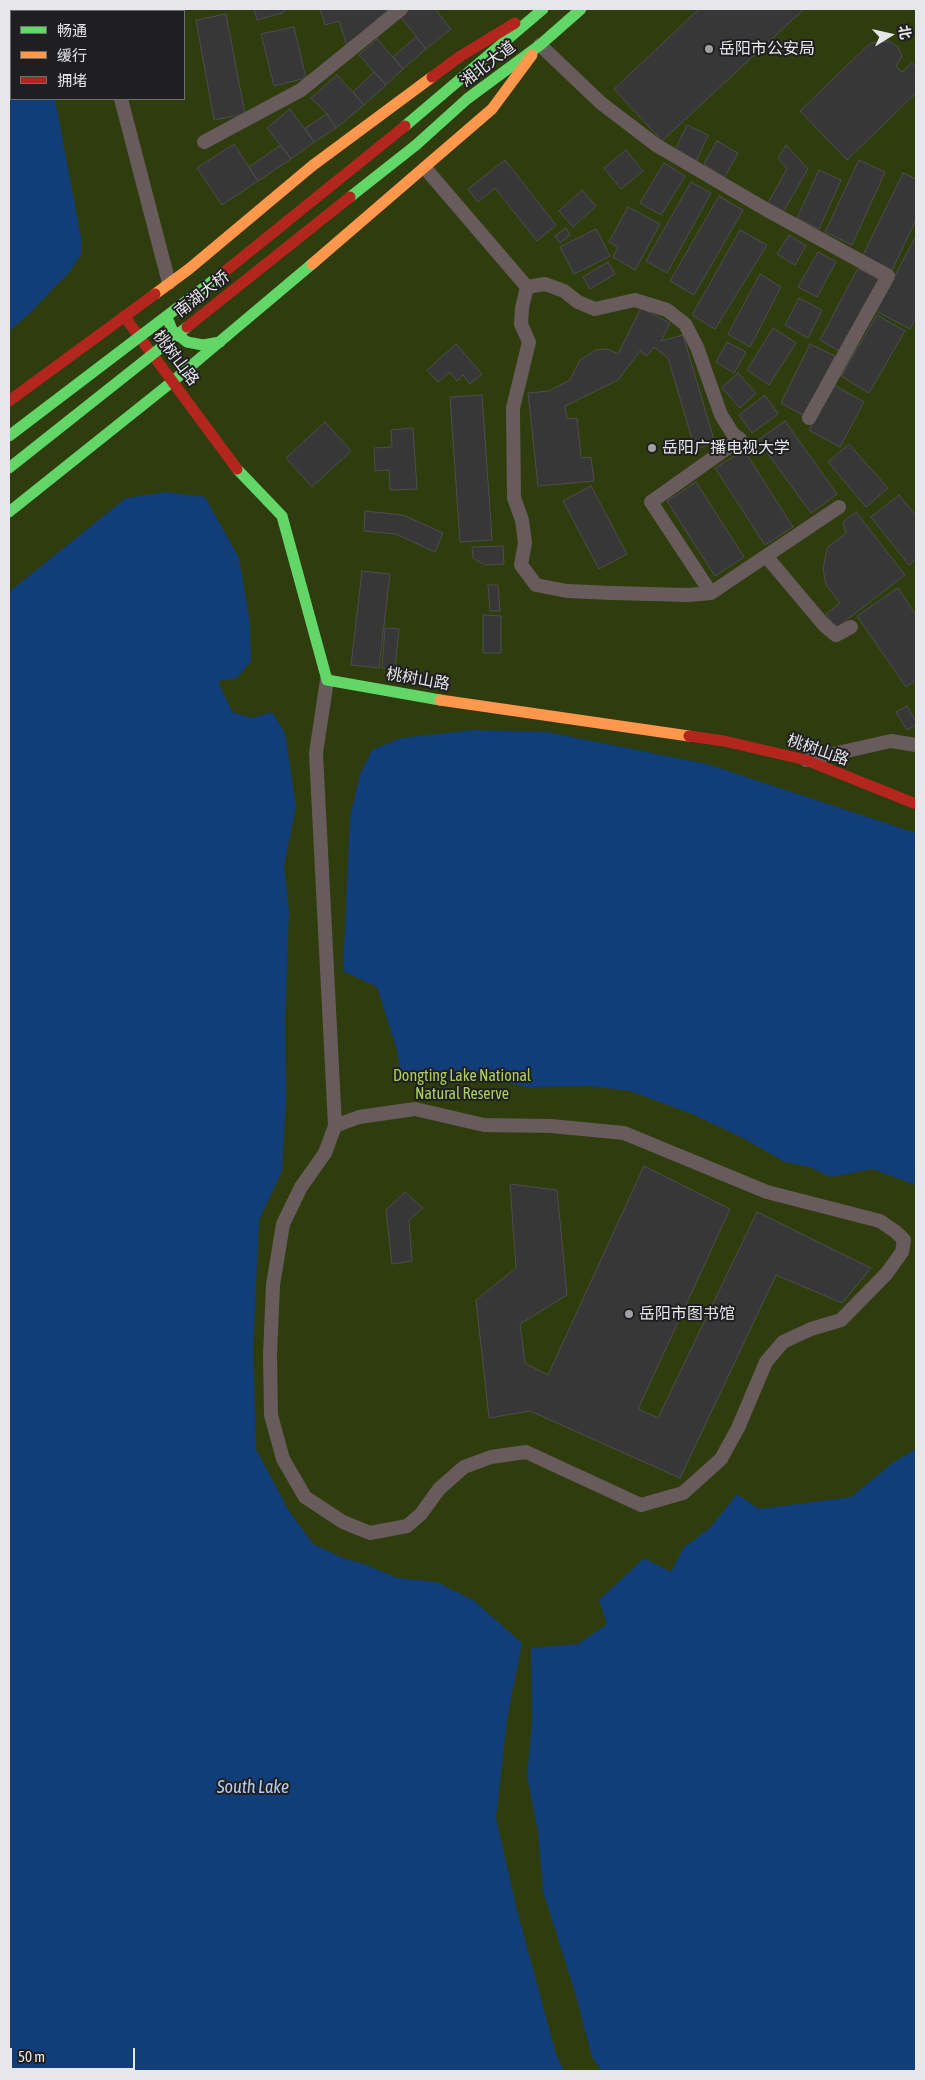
<!DOCTYPE html>
<html>
<head>
<meta charset="utf-8">
<style>
	body { margin:0 }
	#map { position:relative; width:925px; height:2080px; overflow:hidden; background:#202020; font-family:"Asap Condensed","Noto Sans SC",sans-serif }
	canvas { display:block }
	.frame { position:absolute; inset:0; border:10px solid #e7e7e9; pointer-events:none }
	.legend { position:absolute; left:10px; top:10px; width:175px; height:90px; box-sizing:border-box; background:#1f1f21; border:1px solid #6f6f71; margin:0; padding:6px 9px; list-style:none; font-size:15px; color:#e7e7e9 }
	.legend li { display:flex; align-items:center; gap:10px; height:25px }
	.legend b { width:25px; border:1px solid #6f6f71 }
	.north { position:absolute; left:865px; top:10px; width:50px; height:50px; -webkit-text-stroke:4px #1f1f21; paint-order:stroke; rotate:80deg; font-size:14px; font-weight:700; line-height:20px; text-align:center; color:#e7e7e9 }
	.north::after { content:''; display:block; margin:auto; width:18px; height:22px; background:#e7e7e9; clip-path:polygon(50% 0,100% 100%,50% 72%,0 100%) }
	.scale { position:absolute; left:10px; top:2048px; width:125px; height:22px; box-sizing:border-box; border:2px solid #e7e7e9; border-top:0; padding-left:6px; font-size:15px; line-height:18px; white-space:nowrap; color:#e7e7e9; -webkit-text-stroke:4px #1f1f21; paint-order:stroke }
</style>
</head>
<body>
<div id="map">
<canvas width="925" height="2080"></canvas>
<div class="frame"></div>
<ul class="legend">
<li><b style="height:6px;background:#63d668"></b>畅通</li>
<li><b style="height:6px;background:#ff974d"></b>缓行</li>
<li><b style="height:6px;background:#b3261e"></b>拥堵</li>
</ul>
<div class="north">北</div>
<div class="scale">50 m</div>
</div>
<script>
const ctx = document.querySelector('canvas').getContext('2d');
ctx.lineJoin = 'round';
function paint(path, color) {
  ctx.fillStyle = color;
  ctx.fill(path, 'evenodd');
}
function poly(rows) {
  const path = new Path2D();
  for (const r of rows) {
    path.moveTo(r[0], r[1]);
    for (let i = 2; i < r.length; i += 2) path.lineTo(r[i], r[i + 1]);
  }
  return path;
}
function strokePath(path, color, width, dash) {
  ctx.strokeStyle = color;
  ctx.lineWidth = width;
  ctx.lineCap = dash ? 'butt' : 'round';
  ctx.setLineDash(dash || []);
  ctx.stroke(path);
}
function write(font, color, halo, rows, align = 'center') {
  ctx.font = font + ' "Asap Condensed","Noto Sans SC",sans-serif';
  ctx.lineWidth = 4;
  ctx.setLineDash([]);
  ctx.textBaseline = 'middle';
  ctx.strokeStyle = halo;
  ctx.fillStyle = color;
  for (const [text, x, y, turn = 0] of rows) {
    ctx.save();
    ctx.translate(x, y);
    ctx.rotate((+turn || 0) * Math.PI / 180);
    ctx.textAlign = isNaN(turn) ? turn : align;
    if (halo) ctx.strokeText(text, 0, 0);
    ctx.fillText(text, 0, 0);
    ctx.restore();
  }
}
paint(poly([
	[9,9,916,9,916,2071,9,2071],
	[11,11,184,11,184,99,11,99]
]), '#2f3c0e');
paint(poly([
	[9,9,19,9,22,11,11,11,11,99,55,99,81,237,81,254,71,270,31,312,9,331],
	[166,492,205,497,239,558,249,617,251,661,237,678,218,681,232,712,252,718,272,712,285,733,296,807,284,865,289,911,285,1020,286,1101,282,1171,259,1220,253,1350,256,1449,289,1511,313,1544,343,1558,367,1565,397,1578,437,1582,473,1600,522,1643,507,1719,496,1818,517,1910,556,2054,564,2071,9,2071,9,592,126,498],
	[473,730,547,732,707,764,916,833,916,1185,872,1169,831,1177,810,1167,785,1162,743,1138,692,1114,630,1091,589,1086,529,1087,471,1076,402,1082,397,1050,377,987,343,971,350,817,360,774,372,750,401,738],
	[916,1449,916,2071,602,2071,592,2057,576,1996,543,1891,538,1832,527,1776,532,1722,531,1648,578,1644,607,1624,599,1600,644,1558,671,1572,684,1547,709,1529,737,1494,759,1509,851,1497,895,1461]
]), '#113e79');
const building = poly([
	[254,9,284,9,285,12,257,20,254,9],
	[320,9,389,9,347,46,339,21,325,25,320,9],
	[409,9,435,9,451,29,426,49,400,16,409,9],
	[699,9,804,9,662,141,614,89,699,9],
	[226,14,245,114,214,120,196,20,226,14],
	[294,27,306,78,274,86,261,34,294,27],
	[416,37,426,49,403,69,393,57,416,37],
	[377,39,403,69,386,85,359,55,377,39],
	[889,41,898,47,902,56,896,66,902,72,912,63,916,68,916,93,847,160,800,111,866,47,872,43,889,41],
	[374,72,386,85,364,105,353,92,374,72],
	[337,75,364,105,336,128,327,114,311,98,337,75],
	[290,109,314,142,291,159,267,128,290,109],
	[327,114,336,128,314,142,305,128,327,114],
	[687,125,708,135,696,162,674,152,687,125],
	[717,141,738,153,724,178,704,164,717,141],
	[234,144,258,181,222,205,197,168,234,144],
	[281,145,291,159,258,181,249,167,281,145],
	[786,145,808,169,783,212,768,203,787,169,778,158,786,145],
	[626,150,643,171,621,189,604,168,626,150],
	[505,160,556,225,537,241,495,188,478,202,468,189,505,160],
	[859,160,885,172,852,245,825,232,859,160],
	[664,163,685,176,661,215,640,203,664,163],
	[819,170,841,180,819,229,797,218,819,170],
	[903,173,916,179,916,220,892,270,863,255,903,173],
	[691,182,711,193,667,273,646,261,691,182],
	[582,190,596,206,573,227,559,211,582,190],
	[719,196,743,210,694,295,670,281,719,196],
	[628,207,660,224,635,270,613,257,618,247,609,242,628,207],
	[566,228,570,235,560,243,555,236,566,228],
	[596,229,610,256,574,274,560,247,596,229],
	[740,230,767,245,715,329,692,315,740,230],
	[789,235,806,246,795,265,777,254,789,235],
	[916,236,916,317,910,329,876,311,916,236],
	[818,252,836,262,817,297,798,287,818,252],
	[608,262,615,274,590,289,583,277,608,262],
	[858,268,879,280,841,352,820,340,858,268],
	[760,274,781,287,750,347,728,334,760,274],
	[799,298,822,310,808,338,785,325,799,298],
	[641,308,670,323,661,341,683,335,715,443,695,449,668,358,654,347,647,356,640,351,618,380,565,406,567,419,577,418,581,458,591,457,594,481,538,486,528,393,549,391,570,380,580,360,596,350,607,349,618,354,641,308],
	[877,315,905,331,869,393,841,376,877,315],
	[773,328,796,343,769,385,747,370,773,328],
	[727,342,746,352,734,373,716,362,727,342],
	[456,344,482,374,470,384,463,375,457,381,450,372,438,382,427,370,456,344],
	[810,344,835,356,805,416,781,403,810,344],
	[738,373,756,393,740,408,722,388,738,373],
	[834,385,864,402,840,447,809,430,834,385],
	[482,395,492,540,460,542,450,397,482,395],
	[765,395,778,414,752,433,739,415,765,395],
	[785,421,837,494,811,513,758,440,785,421],
	[325,422,351,451,312,487,286,458,325,422],
	[413,428,417,489,390,490,389,470,375,471,374,448,392,447,391,430,413,428],
	[849,444,888,488,866,507,828,462,849,444],
	[744,450,793,527,765,545,715,468,744,450],
	[696,482,744,557,715,576,667,501,696,482],
	[591,486,627,554,599,569,563,501,591,486],
	[899,495,916,516,916,559,909,565,871,517,899,495],
	[365,511,403,515,443,533,435,552,396,534,364,531,365,511],
	[856,512,905,575,836,628,826,614,840,603,826,585,823,569,827,548,846,533,843,522,856,512],
	[503,546,504,564,485,565,473,558,472,547,503,546],
	[362,571,390,574,379,668,351,665,362,571],
	[488,585,498,585,500,611,490,611,488,585],
	[898,588,916,615,916,680,906,687,857,616,898,588],
	[483,615,501,616,501,653,483,653,483,615],
	[385,628,399,629,395,669,382,668,385,628],
	[907,706,916,722,916,725,907,730,896,712,907,706],
	[644,1166,730,1209,638,1409,658,1418,757,1212,871,1268,842,1303,776,1275,680,1478,530,1411,489,1418,476,1300,516,1268,510,1184,557,1190,567,1295,520,1324,525,1363,548,1375,644,1166],
	[405,1192,423,1208,409,1220,412,1261,392,1264,386,1210,405,1192]
]);
paint(building, '#373737');
strokePath(building, '#4d4d4e', 1);
strokePath(poly([
	[99,9,100,11],
	[540,45,601,103,656,145,767,210,888,276,809,418],
	[121,99,169,283],
	[204,142,301,90,401,9],
	[425,168,527,287,522,308,521,324,529,342,513,408,514,498,522,520,525,543,521,565,536,585,567,591,612,593,688,595,711,593,766,556,824,625,836,635,851,627],
	[527,287,545,284,564,291,578,302,595,309,635,300,667,310,685,324,697,347,721,415,733,434,740,439,651,502,711,593],
	[766,556,839,507],
	[327,680,316,753,335,1126,325,1153,301,1187,283,1224,273,1285,270,1355,271,1415,283,1459,305,1497,343,1522,370,1533,407,1526,421,1514,439,1489,464,1467,491,1457,526,1452,641,1505,683,1493,721,1459,738,1428,766,1362,783,1342,811,1329,841,1320,887,1273,902,1252,904,1240,896,1232,880,1221,767,1192,624,1133,551,1126,484,1125,415,1109,359,1117,335,1126],
	[806,760,891,741,916,745]
]), '#675b5c', 14);
strokePath(poly([
	[405,126,543,9],
	[416,145,467,99,540,45,581,9],
	[169,322,172,330,187,342,203,345,220,342],
	[237,469,282,516,327,680,440,700],
	[9,512,173,381,312,264]
]), '#63d668', 11);
strokePath(poly([
	[312,264,492,109,532,55],
	[155,294,189,269,312,166,432,77],
	[440,700,689,736]
]), '#ff974d', 11);
strokePath(poly([
	[432,77,459,57,515,23],
	[124,316,237,469],
	[9,401,155,294],
	[689,736,724,741,806,760,916,804]
]), '#b3261e', 11);
strokePath(poly([
	[350,197,416,145],
	[9,436,218,277],
	[9,468,187,327]
]), '#63d668', 11);
strokePath(poly([
	[218,277,405,126],
	[187,327,350,197]
]), '#b3261e', 11);
for (const [x, y, r, color] of [
	[709,49,5,"#a1a1a3"],
	[652,448,5,"#a1a1a3"],
	[629,1314,5,"#a1a1a3"]
]) {
  const dot = new Path2D();
  dot.arc(x, y, r, 0, 2 * Math.PI);
  ctx.fillStyle = color;
  ctx.fill(dot);
  strokePath(dot, '#1f1f21', 2);
}
write('16px', '#e7e7e9', '#1f1f21', [
	["岳阳市公安局",719,49],
	["岳阳广播电视大学",662,448],
	["岳阳市图书馆",639,1314]
], 'left');
write('16px', '#e7e7e9', '#1f1f21', [
	["湘北大道",488,64,-37],
	["南湖大桥",202,294,-38],
	["桃树山路",176,358,53],
	["桃树山路",418,679,10],
	["桃树山路",818,750,19]
]);
write('16px', '#acd15b', '#1f1f21', [
	["Dongting Lake National",462,1076],
	["Natural Reserve",462,1094]
]);
write('italic 18px', '#b3cef4', '#1f1f21', [
	["South Lake",253,1787]
]);
</script>
</body>
</html>
